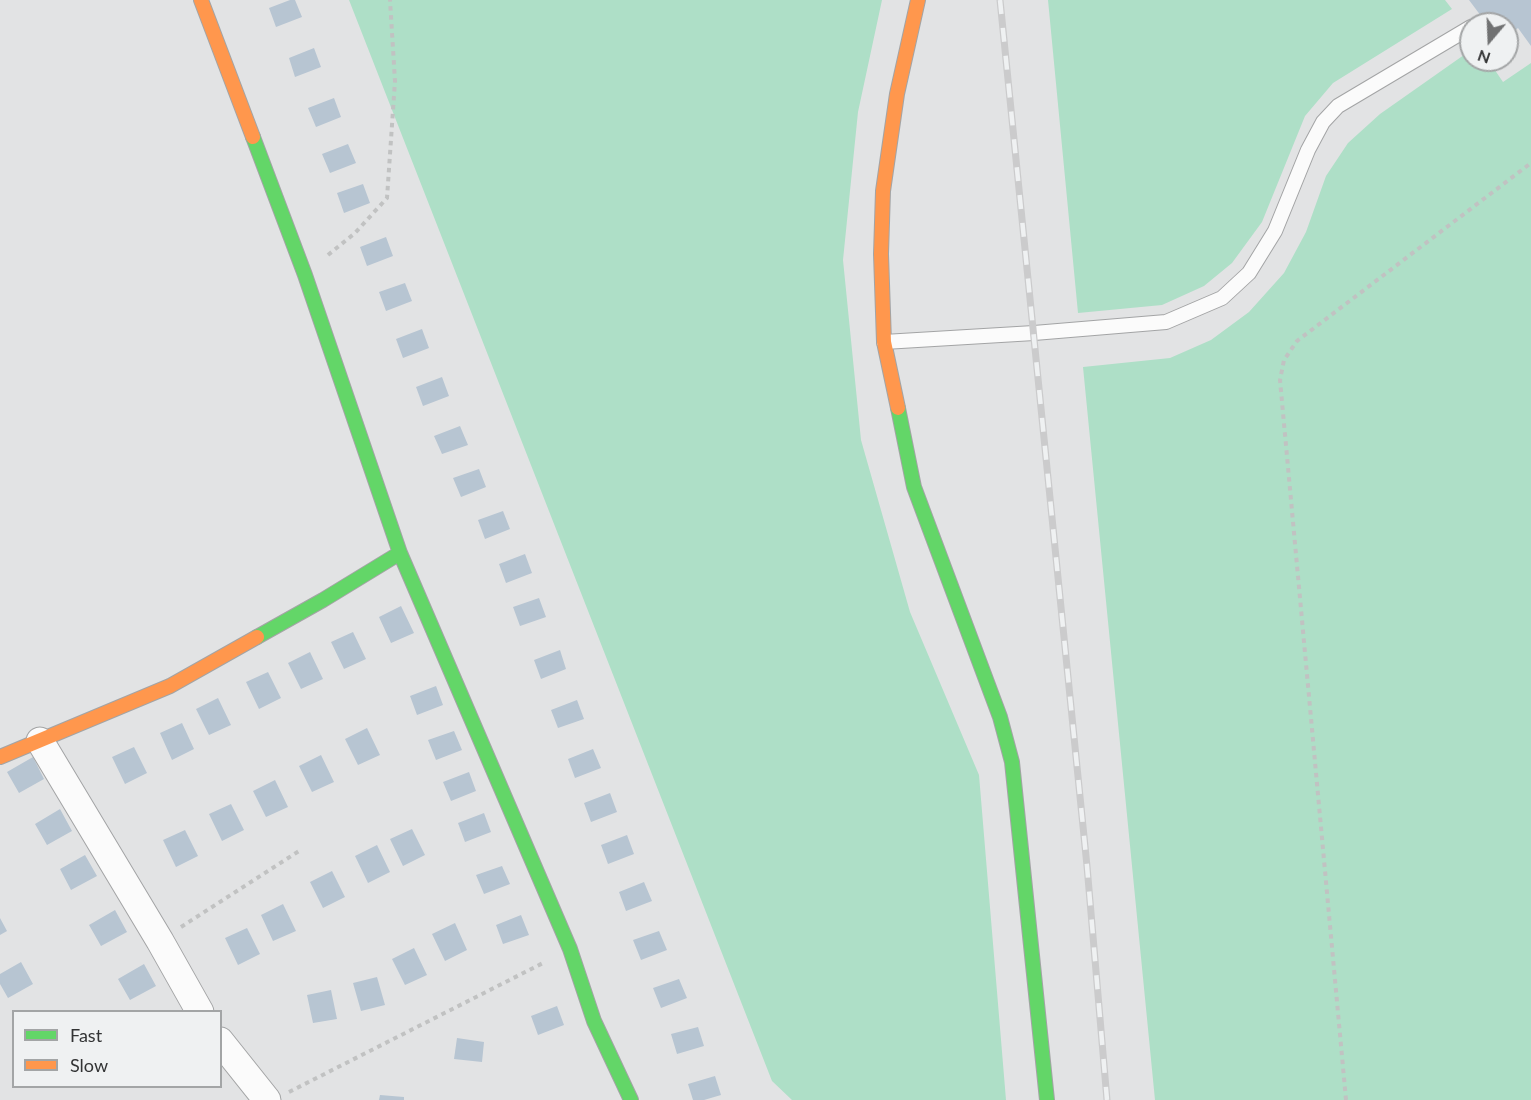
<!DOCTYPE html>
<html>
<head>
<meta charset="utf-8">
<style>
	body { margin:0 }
	#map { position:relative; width:1531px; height:1100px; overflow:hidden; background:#e2e3e4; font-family:Lato,sans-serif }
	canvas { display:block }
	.legend { position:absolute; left:12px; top:1010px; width:210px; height:78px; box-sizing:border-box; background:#eff1f2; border:2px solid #a3a5a6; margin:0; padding:8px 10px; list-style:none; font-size:18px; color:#323334 }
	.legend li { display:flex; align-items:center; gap:12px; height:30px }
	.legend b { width:30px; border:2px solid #a3a5a6 }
	.north { position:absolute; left:1459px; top:12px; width:60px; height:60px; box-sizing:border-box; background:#eff1f2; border:2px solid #a3a5a6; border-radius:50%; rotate:199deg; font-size:16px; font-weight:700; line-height:24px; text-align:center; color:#323334 }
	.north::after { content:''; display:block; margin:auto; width:21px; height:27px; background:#707172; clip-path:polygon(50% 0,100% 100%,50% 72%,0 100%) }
</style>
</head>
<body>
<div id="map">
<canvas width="1531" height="1100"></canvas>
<ul class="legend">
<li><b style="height:8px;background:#63d668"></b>Fast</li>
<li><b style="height:8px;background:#ff974d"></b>Slow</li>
</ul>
<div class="north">N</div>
</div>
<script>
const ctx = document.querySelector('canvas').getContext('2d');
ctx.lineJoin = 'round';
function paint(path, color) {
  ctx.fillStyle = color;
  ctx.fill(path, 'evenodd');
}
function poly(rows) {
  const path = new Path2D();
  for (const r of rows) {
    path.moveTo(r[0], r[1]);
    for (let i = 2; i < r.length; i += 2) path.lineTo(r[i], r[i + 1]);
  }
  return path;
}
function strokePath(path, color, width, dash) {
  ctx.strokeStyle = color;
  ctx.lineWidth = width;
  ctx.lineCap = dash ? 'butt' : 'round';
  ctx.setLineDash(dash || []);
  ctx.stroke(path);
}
paint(poly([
	[349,0,882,0,858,112,843,260,861,440,910,612,979,775,1006,1100,792,1100,772,1081],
	[1048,0,1445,0,1452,9,1333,83,1305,116,1262,222,1232,263,1204,286,1162,305,1078,313],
	[1471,50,1471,60,1488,60,1503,82,1531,63,1531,1100,1155,1100,1083,367,1170,358,1211,340,1249,312,1284,273,1306,232,1326,176,1348,143,1380,114]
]), '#aedfc7');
paint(poly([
	[290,0,295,0,302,17,276,27,269,8],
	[1469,0,1531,0,1531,46,1518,28,1507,36,1507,24,1487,24],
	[314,48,321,67,295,77,289,58],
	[334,98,341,117,316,127,308,108],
	[348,144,356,163,330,173,322,154],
	[363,184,370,203,344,213,337,193],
	[386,237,393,256,367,266,360,247],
	[405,283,412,301,386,311,379,292],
	[422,329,429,348,403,358,396,339],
	[442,377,449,396,423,406,416,387],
	[460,426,468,445,442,454,434,436],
	[479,469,486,487,461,497,453,478],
	[503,511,510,529,485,539,478,520],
	[525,554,532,573,506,583,499,564],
	[539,598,546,617,520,626,513,607],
	[401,606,414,633,391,643,379,617],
	[353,632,366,659,344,669,331,642],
	[560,650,566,669,541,679,534,660],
	[310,652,323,679,301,689,288,663],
	[268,672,281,698,259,709,246,682],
	[436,686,443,705,417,715,410,696],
	[218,698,231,725,209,735,196,709],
	[577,700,584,719,558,728,551,710],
	[182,723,194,749,172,760,160,733],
	[367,728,380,755,358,765,345,739],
	[454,731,462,750,436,760,428,740],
	[134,747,147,773,125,784,112,757],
	[593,749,601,768,575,778,568,759],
	[321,755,334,782,312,792,299,766],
	[33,757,44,779,19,793,7,772],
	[469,772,476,791,451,801,443,782],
	[275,780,288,807,266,817,253,791],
	[610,793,617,812,591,822,584,803],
	[231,804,244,830,222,841,209,814],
	[60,809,72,831,47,845,35,824],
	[484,813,491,832,465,842,458,823],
	[412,829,425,855,403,866,390,839],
	[185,830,198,856,176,867,163,840],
	[627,835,634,854,608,864,601,845],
	[377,845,390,872,368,883,355,856],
	[85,855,97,876,71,890,60,869],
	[502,866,510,884,484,894,476,875],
	[332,871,345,897,323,908,310,882],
	[644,882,652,901,626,911,619,892],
	[283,904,296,931,273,941,261,915],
	[115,910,127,932,101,946,89,925],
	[521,915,529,935,503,944,496,925],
	[0,918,7,931,0,935],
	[455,923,467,950,445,961,432,934],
	[247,928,260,954,238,965,225,938],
	[659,931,667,950,641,960,633,940],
	[414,948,427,975,405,985,392,959],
	[21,962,33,984,8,998,0,984,0,974],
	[144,964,156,986,130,1000,118,979],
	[377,977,385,1005,361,1011,353,983],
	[679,979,687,998,661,1008,653,988],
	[331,990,337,1019,313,1023,307,995],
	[557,1006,564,1025,538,1035,531,1016],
	[698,1027,704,1046,677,1054,671,1034],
	[457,1038,484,1042,482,1062,454,1059],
	[715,1076,721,1095,704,1100,693,1100,688,1084],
	[380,1095,404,1097,404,1100,379,1100]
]), '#b7c5d2');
const lane = poly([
	[884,342,1034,333,1166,322,1222,298,1249,273,1275,231,1308,150,1323,122,1338,106,1471,27]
]);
const street = poly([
	[40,741,160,941,200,1012],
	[220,1041,267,1100]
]);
const fast = poly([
	[253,137,305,275,400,553,323,600,257,637],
	[898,408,914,487,1000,717,1012,762,1047,1100],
	[400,553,570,949,594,1021,631,1100]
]);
const slow = poly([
	[201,0,253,137],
	[898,408,884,342,881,254,883,191,897,94,918,0],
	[0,757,170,686,257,637]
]);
strokePath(lane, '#a3a4a5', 16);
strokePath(street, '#a3a4a5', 29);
strokePath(fast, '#a3a4a5', 16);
strokePath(slow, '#a3a4a5', 16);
strokePath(poly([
	[328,255,355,233,387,198,395,81,390,0],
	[181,927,299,851],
	[289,1092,545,962],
	[1346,1100,1280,380,1284,360,1297,341,1531,163]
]), '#c1c2c2', 4, [4.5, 4.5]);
strokePath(lane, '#fbfbfb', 14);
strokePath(street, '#fbfbfb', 27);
strokePath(fast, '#63d668', 14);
strokePath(slow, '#ff974d', 14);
const rail = poly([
	[1000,0,1087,866,1107,1100]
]);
strokePath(rail, '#cbcbcc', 7);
strokePath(rail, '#eff1f2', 4.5, [14]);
</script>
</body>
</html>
